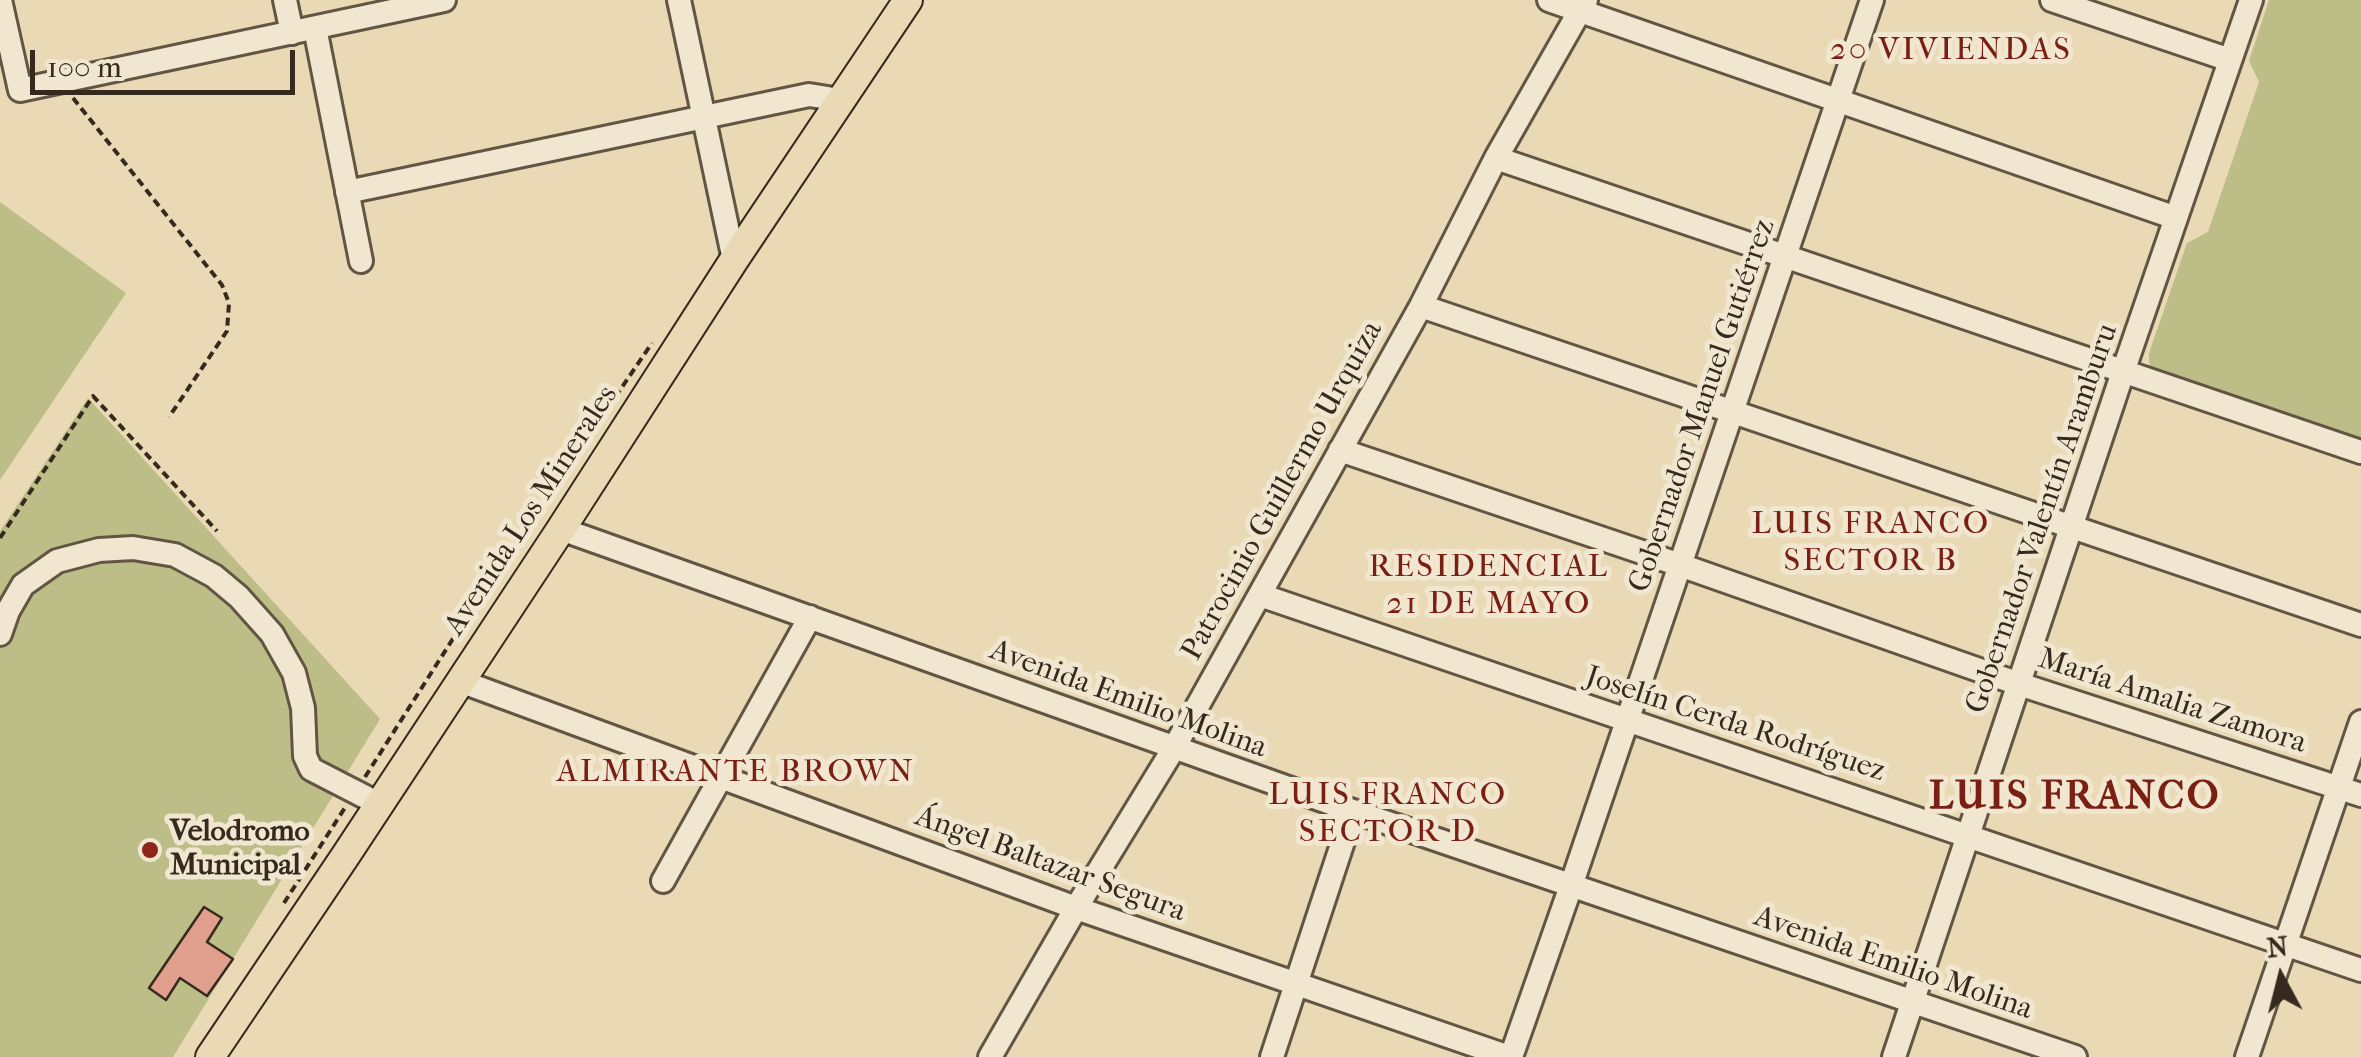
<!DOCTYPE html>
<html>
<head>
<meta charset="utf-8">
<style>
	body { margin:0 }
	#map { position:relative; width:2361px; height:1057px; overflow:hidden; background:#ead9b5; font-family:"IM FELL French Canon",serif }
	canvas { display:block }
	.north { position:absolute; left:2231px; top:927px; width:100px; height:100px; -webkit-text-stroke:8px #f1e6cf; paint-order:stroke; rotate:353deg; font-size:28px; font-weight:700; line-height:40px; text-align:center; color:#36291e }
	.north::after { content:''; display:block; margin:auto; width:35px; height:45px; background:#36291e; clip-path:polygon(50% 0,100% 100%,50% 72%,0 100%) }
	.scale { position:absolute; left:30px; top:50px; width:265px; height:45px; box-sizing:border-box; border:5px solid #36291e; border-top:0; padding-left:12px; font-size:30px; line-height:35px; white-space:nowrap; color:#36291e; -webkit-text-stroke:8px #f1e6cf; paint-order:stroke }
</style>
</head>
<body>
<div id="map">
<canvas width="2361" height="1057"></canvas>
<div class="north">N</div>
<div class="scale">100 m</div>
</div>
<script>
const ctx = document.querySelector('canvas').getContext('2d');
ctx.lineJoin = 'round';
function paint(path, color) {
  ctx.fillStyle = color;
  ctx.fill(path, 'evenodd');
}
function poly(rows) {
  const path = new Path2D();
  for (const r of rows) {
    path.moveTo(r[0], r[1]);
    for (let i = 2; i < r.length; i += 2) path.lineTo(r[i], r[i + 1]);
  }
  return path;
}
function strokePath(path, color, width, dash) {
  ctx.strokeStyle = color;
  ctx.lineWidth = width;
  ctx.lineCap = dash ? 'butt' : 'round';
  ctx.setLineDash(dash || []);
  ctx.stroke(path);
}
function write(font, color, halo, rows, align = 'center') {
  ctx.font = font + ' "IM FELL French Canon",serif';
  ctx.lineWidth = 10;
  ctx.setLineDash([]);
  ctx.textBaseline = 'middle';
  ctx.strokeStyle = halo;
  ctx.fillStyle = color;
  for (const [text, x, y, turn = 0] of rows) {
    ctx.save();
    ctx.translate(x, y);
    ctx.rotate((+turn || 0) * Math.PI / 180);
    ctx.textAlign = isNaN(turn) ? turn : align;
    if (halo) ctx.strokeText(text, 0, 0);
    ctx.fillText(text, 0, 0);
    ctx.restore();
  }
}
paint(poly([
	[2269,0,2361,0,2361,443,2152,370,2149,362,2149,353,2187,243,2208,232,2259,82,2249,61],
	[0,202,126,293,0,480],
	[88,398,380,719,173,1057,0,1057,0,531]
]), '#bdbd88');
const building = poly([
	[204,907,222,918,207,942,233,959,207,996,180,978,166,1000,149,988,204,907]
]);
paint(building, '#e19f8e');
strokePath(building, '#36291e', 2.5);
const minor = poly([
	[0,0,20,90,444,0],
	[285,0,292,33],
	[679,0,734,260],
	[1549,0,2176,218],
	[2052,0,2230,60],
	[315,28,361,261],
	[1496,158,2361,452],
	[347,192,809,95,840,100],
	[1421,306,2361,625],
	[1340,450,1680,565,2019,684,2361,795],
	[561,529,1353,811,2075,1057],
	[1260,595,2361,970],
	[0,634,8,611,23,585,57,561,99,550,133,548,175,555,214,576,239,597,272,634,294,673,303,708,305,756,311,769,379,804],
	[460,681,1076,908,1509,1057],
	[663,881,810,617],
	[990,1057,1076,908,1174,748,1421,306,1496,158,1586,0],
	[1272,1057,1353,811],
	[1511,1057,1571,886,1872,0],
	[1894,1057,2123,372,2251,0],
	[2247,1057,2361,722]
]);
const major = poly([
	[210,1057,346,855,561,529,734,260,908,0]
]);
strokePath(minor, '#635544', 28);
strokePath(major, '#36291e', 32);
strokePath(poly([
	[73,98,222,285,229,303,227,331,169,417],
	[0,538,93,396,217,531],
	[365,777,482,593,652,343],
	[284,903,346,806]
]), '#36291e', 4, [8, 5]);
strokePath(minor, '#f1e6cf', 22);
strokePath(major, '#ead9b5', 28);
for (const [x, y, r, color] of [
	[150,850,10,"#8f2418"]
]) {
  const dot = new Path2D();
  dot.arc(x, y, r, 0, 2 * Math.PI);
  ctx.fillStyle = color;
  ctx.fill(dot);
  strokePath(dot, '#f1e6cf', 4);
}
write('30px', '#36291e', '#f1e6cf', [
	["Gobernador Manuel Gutiérrez",1703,406,-71],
	["Patrocinio Guillermo Urquiza",1283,491,-61],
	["Avenida Los Minerales",532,511,-57],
	["Gobernador Valentín Aramburu",2043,519,-71],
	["Avenida Emilio Molina",1128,700,20],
	["María Amalia Zamora",2172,702,18],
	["Joselín Cerda Rodríguez",1735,725,18],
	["Ángel Baltazar Segura",1050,865,20],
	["Avenida Emilio Molina",1893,964,19]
]);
write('bold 30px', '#36291e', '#f1e6cf', [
	["Velodromo",170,833],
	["Municipal",170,867]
], 'left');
ctx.letterSpacing = '2.5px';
write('32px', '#7a1f14', '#f1e6cf', [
	["20 VIVIENDAS",1951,51],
	["LUIS FRANCO",1871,525],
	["SECTOR B",1871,562],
	["RESIDENCIAL",1489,568],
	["21 DE MAYO",1489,605],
	["ALMIRANTE BROWN",736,773],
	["LUIS FRANCO",1388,796],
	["SECTOR D",1388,833]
]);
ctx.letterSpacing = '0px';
ctx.letterSpacing = '2.5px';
write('bold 40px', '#7a1f14', '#f1e6cf', [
	["LUIS FRANCO",2075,798]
]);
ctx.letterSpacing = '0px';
</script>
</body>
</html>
